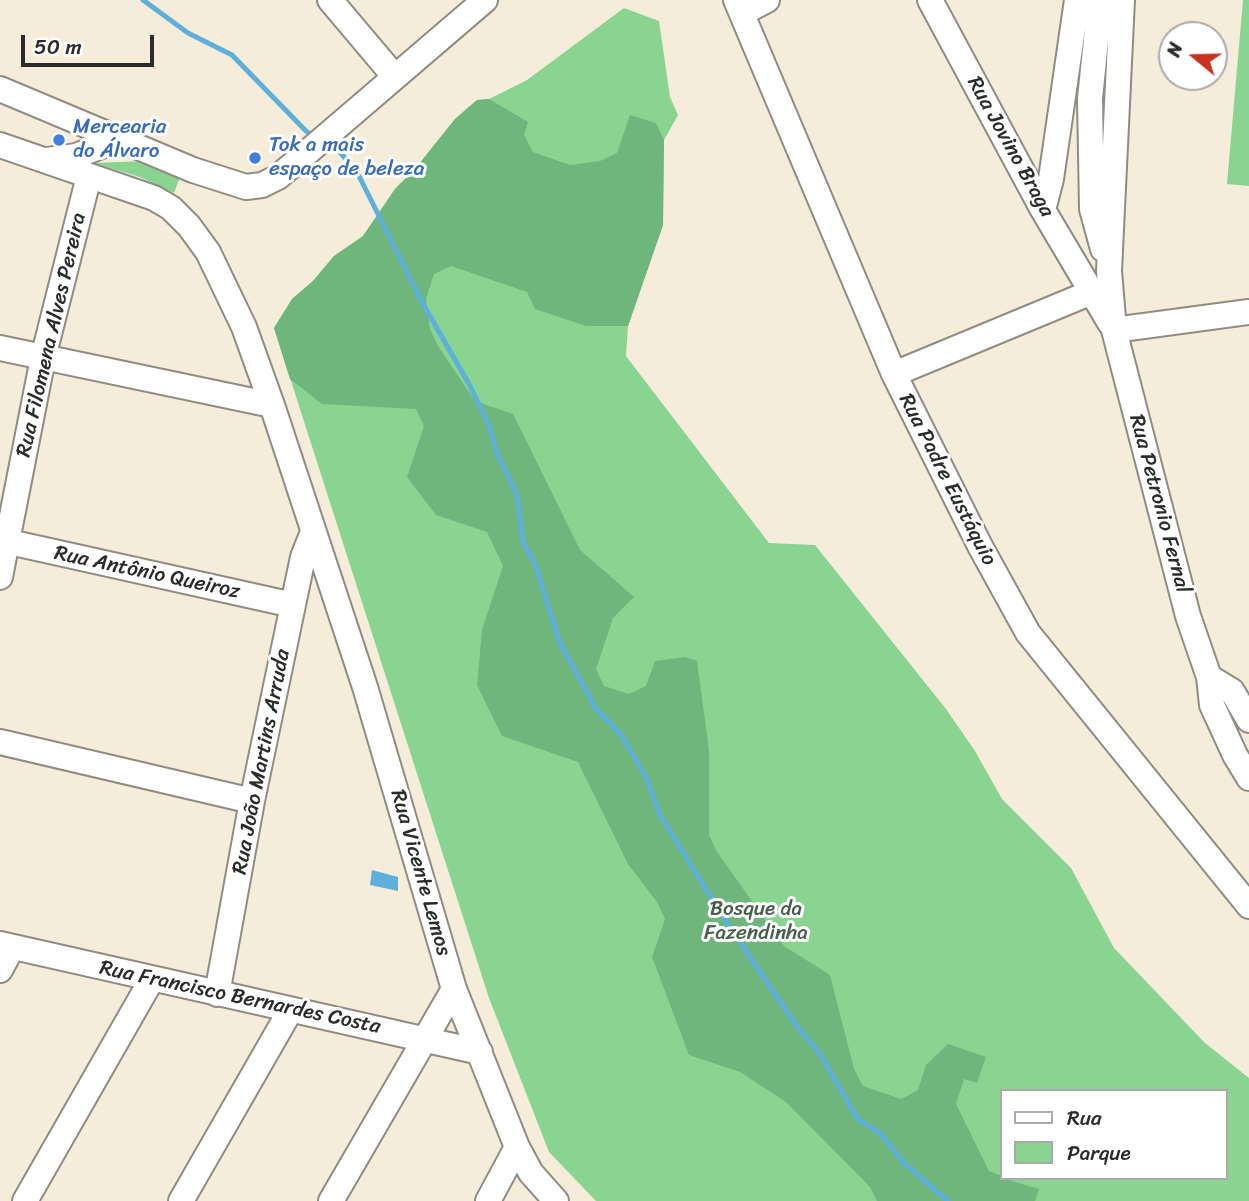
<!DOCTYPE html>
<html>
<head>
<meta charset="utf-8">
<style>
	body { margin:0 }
	#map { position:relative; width:1249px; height:1201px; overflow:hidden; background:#f5edda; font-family:Sriracha,sans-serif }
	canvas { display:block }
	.legend { position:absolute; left:1000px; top:1089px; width:228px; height:91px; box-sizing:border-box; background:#fff; border:2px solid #aaa; margin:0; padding:9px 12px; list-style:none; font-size:21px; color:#2b2b2b }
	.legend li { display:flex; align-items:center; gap:14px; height:35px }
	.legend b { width:35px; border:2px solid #aaa }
	.north { position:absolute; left:1158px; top:21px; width:70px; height:70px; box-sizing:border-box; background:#fff; border:2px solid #aaa; border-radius:50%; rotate:289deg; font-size:19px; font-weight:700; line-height:28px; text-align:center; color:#2b2b2b }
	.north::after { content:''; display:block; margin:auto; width:24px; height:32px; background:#c8321e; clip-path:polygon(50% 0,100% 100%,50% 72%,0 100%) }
	.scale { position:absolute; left:21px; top:35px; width:133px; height:32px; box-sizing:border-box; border:4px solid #2b2b2b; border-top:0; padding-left:9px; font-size:21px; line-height:24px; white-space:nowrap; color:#2b2b2b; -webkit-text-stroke:5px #fff; paint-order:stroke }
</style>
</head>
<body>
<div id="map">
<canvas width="1249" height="1201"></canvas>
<ul class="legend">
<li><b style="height:9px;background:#fff"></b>Rua</li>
<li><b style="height:19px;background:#89d491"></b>Parque</li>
</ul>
<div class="north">N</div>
<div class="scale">50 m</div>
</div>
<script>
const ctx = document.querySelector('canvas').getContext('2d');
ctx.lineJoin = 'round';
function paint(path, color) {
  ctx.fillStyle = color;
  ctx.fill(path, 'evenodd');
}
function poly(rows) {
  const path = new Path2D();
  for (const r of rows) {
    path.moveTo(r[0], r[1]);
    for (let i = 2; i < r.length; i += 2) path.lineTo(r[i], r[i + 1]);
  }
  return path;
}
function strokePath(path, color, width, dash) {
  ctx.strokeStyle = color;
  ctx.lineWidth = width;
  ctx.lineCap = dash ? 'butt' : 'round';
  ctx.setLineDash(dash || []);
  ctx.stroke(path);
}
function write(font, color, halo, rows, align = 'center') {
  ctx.font = font + ' Sriracha,sans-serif';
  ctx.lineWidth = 6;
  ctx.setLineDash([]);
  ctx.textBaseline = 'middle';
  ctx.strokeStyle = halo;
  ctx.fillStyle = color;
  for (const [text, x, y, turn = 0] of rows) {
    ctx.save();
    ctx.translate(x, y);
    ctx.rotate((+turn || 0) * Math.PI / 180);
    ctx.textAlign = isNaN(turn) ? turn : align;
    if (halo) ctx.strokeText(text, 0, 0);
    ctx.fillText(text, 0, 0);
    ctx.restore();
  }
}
paint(poly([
	[1243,0,1249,0,1249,186,1227,184],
	[624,8,659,21,670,97,678,115,664,140,663,225,628,326,626,356,769,543,815,545,946,709,975,751,1002,799,1071,868,1114,948,1205,1043,1249,1078,1249,1201,596,1201,549,1152,489,998,274,328,292,299,313,281,334,256,363,236,395,189,415,169,455,119,477,100,489,99,527,80],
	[1002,1091,1226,1091,1226,1178,1002,1178],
	[145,161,180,177,174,193,140,177,94,163]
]), '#89d491');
paint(poly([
	[489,99,528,122,524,135,533,152,570,165,600,161,617,153,630,115,656,123,664,140,663,225,628,326,586,326,535,309,527,292,451,266,434,274,426,299,430,329,438,346,475,401,513,414,580,550,634,597,613,618,596,669,604,686,629,694,646,686,655,661,685,657,697,661,709,750,709,835,717,852,784,946,830,975,854,1069,863,1086,901,1099,918,1090,926,1065,948,1044,986,1057,977,1083,964,1079,956,1104,989,1171,1002,1176,1002,1178,1039,1189,1035,1201,877,1201,870,1187,786,1102,740,1072,689,1055,652,957,665,919,657,902,628,864,578,762,502,736,477,685,482,630,503,566,487,532,436,515,407,477,424,426,416,409,322,404,290,379,274,328,292,299,313,281,334,256,363,236,395,189,415,169,455,119,477,100]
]), '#6eb67b');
paint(poly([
	[372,870,398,877,398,891,370,885]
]), '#5eafd9');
strokePath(poly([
	[143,0,188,33,232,55,306,131,314,136],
	[329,144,337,149,356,170,423,304,469,384,489,425,497,453,517,495,523,542,535,564,560,643,596,709,622,736,646,777,660,815,727,923,796,1025,820,1054,858,1119,881,1134,903,1162,948,1201]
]), '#5eafd9', 5);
const minor = poly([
	[330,0,395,77],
	[736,0,894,374,980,546,1028,633,1249,906],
	[930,0,1043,210,1110,323],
	[1100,0,1090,99,1092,209,1103,249],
	[1122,0,1109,271,1114,330,1188,616,1209,677,1212,705,1235,755,1249,778],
	[742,13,767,0],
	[0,89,193,170,246,187,262,185,278,177,310,150,485,0],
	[0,145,154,198,171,208,189,226,208,252,244,327,272,405,365,687,454,989,517,1147,531,1173,556,1201],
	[47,160,76,156,119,139],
	[1043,210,1051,179,1077,0],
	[1114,330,1249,312],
	[0,348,272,405],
	[894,374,1092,292],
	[0,540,293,605],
	[0,577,43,358,89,176],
	[1209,677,1232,691,1249,720],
	[0,742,252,801],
	[0,944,480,1052],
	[0,970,12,948],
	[217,994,252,801,303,557,313,532],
	[25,1201,152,979],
	[181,1201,290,1011],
	[331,1201,454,989],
	[488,1201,517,1147]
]);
strokePath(minor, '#908c82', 28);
strokePath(minor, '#fff', 24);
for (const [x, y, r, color] of [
	[59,140,7,"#3f7fe0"],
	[255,158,7,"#3f7fe0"]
]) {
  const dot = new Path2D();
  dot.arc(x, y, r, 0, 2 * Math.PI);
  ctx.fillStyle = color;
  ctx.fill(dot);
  strokePath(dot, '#fff', 2.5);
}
write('21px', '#366cbe', '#fff', [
	["Mercearia",73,128],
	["do Álvaro",73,152],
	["Tok a mais",269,146],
	["espaço de beleza",269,170]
], 'left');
write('21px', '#2b2b2b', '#fff', [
	["Rua Jovino Braga",1010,147,61],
	["Rua Filomena Alves Pereira",52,335,-77],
	["Rua Padre Eustáquio",947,480,63],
	["Rua Petronio Fernal",1159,504,75],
	["Rua Antônio Queiroz",147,573,12],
	["Rua João Martins Arruda",262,762,-79],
	["Rua Vicente Lemos",420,873,74],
	["Rua Francisco Bernardes Costa",240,998,12]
]);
write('21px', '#475e4a', '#fff', [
	["Bosque da",756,910],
	["Fazendinha",756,934]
]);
</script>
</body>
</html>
